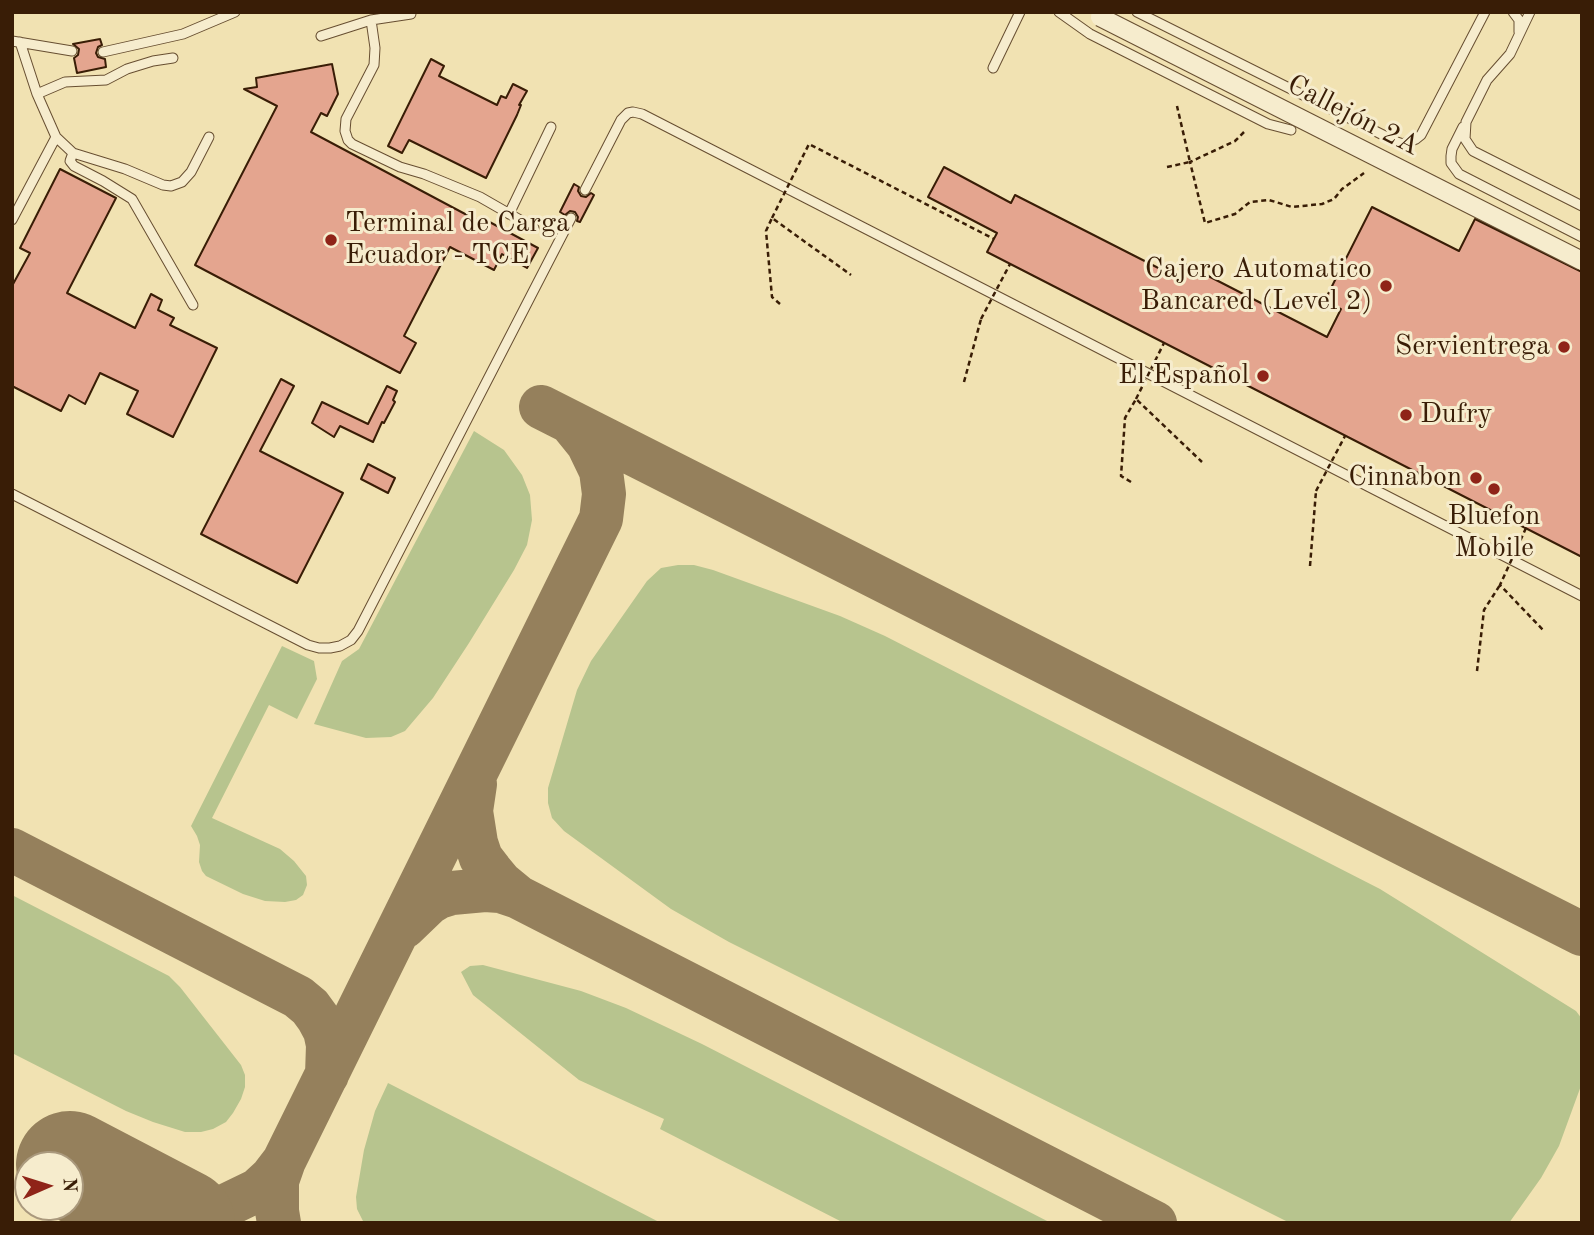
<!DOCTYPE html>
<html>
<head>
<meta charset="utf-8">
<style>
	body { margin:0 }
	#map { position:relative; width:1594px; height:1235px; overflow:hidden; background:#f1e2b2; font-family:"Old Standard TT",serif }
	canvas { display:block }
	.frame { position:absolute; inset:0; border:14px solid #391d06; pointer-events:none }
	.north { position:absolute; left:14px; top:1151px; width:70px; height:70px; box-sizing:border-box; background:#f6eccd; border:2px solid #aa997d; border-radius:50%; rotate:87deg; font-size:19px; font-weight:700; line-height:28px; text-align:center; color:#391d06 }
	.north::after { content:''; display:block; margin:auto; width:24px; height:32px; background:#8f2418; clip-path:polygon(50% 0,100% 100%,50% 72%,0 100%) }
</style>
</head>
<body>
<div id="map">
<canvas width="1594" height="1235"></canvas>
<div class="frame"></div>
<div class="north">N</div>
</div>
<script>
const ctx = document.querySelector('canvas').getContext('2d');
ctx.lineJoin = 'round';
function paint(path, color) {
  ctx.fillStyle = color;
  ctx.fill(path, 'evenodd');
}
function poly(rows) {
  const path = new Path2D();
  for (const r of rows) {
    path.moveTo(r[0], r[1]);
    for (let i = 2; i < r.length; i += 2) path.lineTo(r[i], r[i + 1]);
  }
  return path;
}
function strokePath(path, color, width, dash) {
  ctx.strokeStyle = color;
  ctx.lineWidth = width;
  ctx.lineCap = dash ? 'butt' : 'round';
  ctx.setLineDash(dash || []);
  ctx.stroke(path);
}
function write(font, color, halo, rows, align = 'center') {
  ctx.font = font + ' "Old Standard TT",serif';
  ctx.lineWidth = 6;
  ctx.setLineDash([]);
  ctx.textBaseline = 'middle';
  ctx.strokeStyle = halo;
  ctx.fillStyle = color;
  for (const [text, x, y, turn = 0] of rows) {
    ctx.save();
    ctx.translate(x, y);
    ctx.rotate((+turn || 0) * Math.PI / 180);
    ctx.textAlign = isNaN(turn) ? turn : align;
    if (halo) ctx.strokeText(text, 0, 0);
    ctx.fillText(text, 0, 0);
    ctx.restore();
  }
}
paint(poly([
	[474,431,504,450,522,475,530,495,532,520,527,545,514,570,469,643,433,698,405,731,391,737,366,738,314,724,342,661,359,649],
	[678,565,694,565,713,570,840,616,885,636,1380,889,1576,1011,1582,1019,1582,1083,1559,1146,1541,1178,1509,1223,1290,1223,729,942,671,909,564,831,552,818,548,803,548,788,577,690,591,661,647,581,661,568],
	[282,646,314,661,317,679,297,719,269,705,212,818,280,849,294,861,306,876,307,885,303,895,296,900,285,902,265,901,243,894,206,876,202,871,199,862,200,845,197,836,191,826],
	[12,895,169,976,180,987,241,1065,245,1075,245,1087,241,1099,233,1113,226,1122,213,1129,201,1132,185,1132,153,1122,126,1111,12,1053],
	[483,965,581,991,626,1008,702,1044,1051,1223,844,1223,660,1129,664,1119,579,1080,473,995,461,972,470,966],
	[388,1083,661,1223,364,1223,357,1209,356,1197,364,1150,375,1111]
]), '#b7c48e');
strokePath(poly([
	[541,407,1582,934],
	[475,784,471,811,476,843,481,858,491,871,501,883,518,897,1155,1223],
	[12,850,298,997,310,1007,318,1018,325,1031,328,1045,327,1075],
	[404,927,429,903,439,897,452,893,485,890,500,891,518,897],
	[152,1208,189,1212,210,1210,227,1205,258,1190,271,1178,284,1161,601,519,604,494,601,471,588,444,571,423],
	[279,1223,277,1211,277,1181,284,1161]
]), '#95805c', 44);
strokePath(poly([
	[70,1165,181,1223]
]), '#95805c', 108);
const building = poly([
	[100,39,102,45,98,47,96,53,98,57,105,59,106,67,77,73,74,58,78,55,79,49,73,44,100,39],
	[431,59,444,66,439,76,497,105,501,96,506,98,513,84,527,91,519,105,521,105,517,115,486,178,409,140,402,153,388,146,431,59],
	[332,64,338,94,327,116,321,113,311,132,482,223,484,219,538,248,527,268,502,254,494,270,450,247,404,336,416,343,400,373,195,265,277,106,244,89,257,87,256,78,332,64],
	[944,167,1011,203,1015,195,1178,278,1185,264,1327,337,1341,309,1325,300,1372,207,1459,251,1475,219,1582,272,1582,557,987,252,997,233,928,197,944,167],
	[60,169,116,198,67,293,135,328,151,294,162,300,158,310,174,318,170,325,217,348,173,437,127,414,138,391,100,373,85,404,69,395,61,411,12,386,12,286,30,253,20,248,60,169],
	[574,184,579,187,578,191,581,196,586,197,591,193,594,195,580,222,577,221,578,217,575,212,570,211,565,215,560,212,574,184],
	[281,379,294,386,260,451,343,493,297,583,201,534,281,379],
	[387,386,397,391,393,400,395,402,384,423,382,422,373,442,340,426,334,437,312,423,322,402,368,424,387,386],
	[368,464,395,478,388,493,361,479,368,464]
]);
paint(building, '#e4a58f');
strokePath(building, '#391d06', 2);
const lane = poly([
	[1059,12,1090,34,1268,124,1291,130],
	[1137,12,1397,142,1403,144,1416,139,1421,135,1485,12],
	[1513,12,1519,20,1519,32],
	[1530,12,1510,54,1487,80,1466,122,1465,139,1473,151,1582,206],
	[371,20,375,48,374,65,346,119,345,131,348,140,352,144,400,167,424,174,480,197,534,228],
	[321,36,371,20,411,14],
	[12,41,72,51],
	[20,42,37,94,56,137,73,153,125,169,163,185,171,186,182,182,191,172,209,137],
	[103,52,183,34,235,12],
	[993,68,1020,12],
	[37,94,65,82,106,80,127,69,153,61,173,58],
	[1463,127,1452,149,1451,156,1451,163,1459,174,1582,237],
	[73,153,70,161,74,166,103,181,132,199,193,305],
	[585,190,621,120,628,113,633,112,642,114,1582,596],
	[509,214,551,127],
	[12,220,56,137],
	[12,494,308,645,319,648,330,648,340,646,351,640,358,631,571,218]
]);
strokePath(lane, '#674e31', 11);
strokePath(poly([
	[1244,132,1235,141,1190,162,1205,223,1235,214,1250,202,1269,200,1292,207,1322,204,1334,199,1342,189,1364,173],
	[1167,167,1190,162,1177,106],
	[780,304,772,297,766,231,772,218,851,275],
	[964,382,981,319],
	[1131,482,1121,476,1125,418,1136,399,1202,462],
	[1310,566,1316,491],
	[1477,671,1484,610,1500,585]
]), '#391d06', 2.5, [5, 3.5]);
strokePath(lane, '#f6eccd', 9);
const streetBridge = poly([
	[1100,17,1582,261]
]);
strokePath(streetBridge, '#674e31', 20, []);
strokePath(poly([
	[772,218,809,144,994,239],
	[981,319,1010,264],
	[1136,399,1164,343],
	[1316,491,1345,436],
	[1526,528,1500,585,1544,631]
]), '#391d06', 2.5, [5, 3.5]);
strokePath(streetBridge, '#f6eccd', 18);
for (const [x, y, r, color] of [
	[331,240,7,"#8f2418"],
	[1386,286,7,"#8f2418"],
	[1564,347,7,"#8f2418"],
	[1263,376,7,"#8f2418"],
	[1406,415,7,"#8f2418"],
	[1476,478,7,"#8f2418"],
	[1494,489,7,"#8f2418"]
]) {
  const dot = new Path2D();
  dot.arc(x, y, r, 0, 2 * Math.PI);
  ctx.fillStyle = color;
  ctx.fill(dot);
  strokePath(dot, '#f6eccd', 2.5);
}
write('28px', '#391d06', '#f6eccd', [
	["Callejón 2A",1353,116,27]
]);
write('28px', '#391d06', '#f6eccd', [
	["Terminal de Carga",345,224,"left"],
	["Ecuador - TCE",345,256,"left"],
	["Cajero Automatico",1372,270],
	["Bancared (Level 2)",1372,302],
	["Servientrega",1550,347],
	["El Español",1249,376],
	["Dufry",1420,415,"left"],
	["Cinnabon",1462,478],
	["Bluefon",1494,517,"center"],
	["Mobile",1494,549,"center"]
], 'right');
</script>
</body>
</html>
